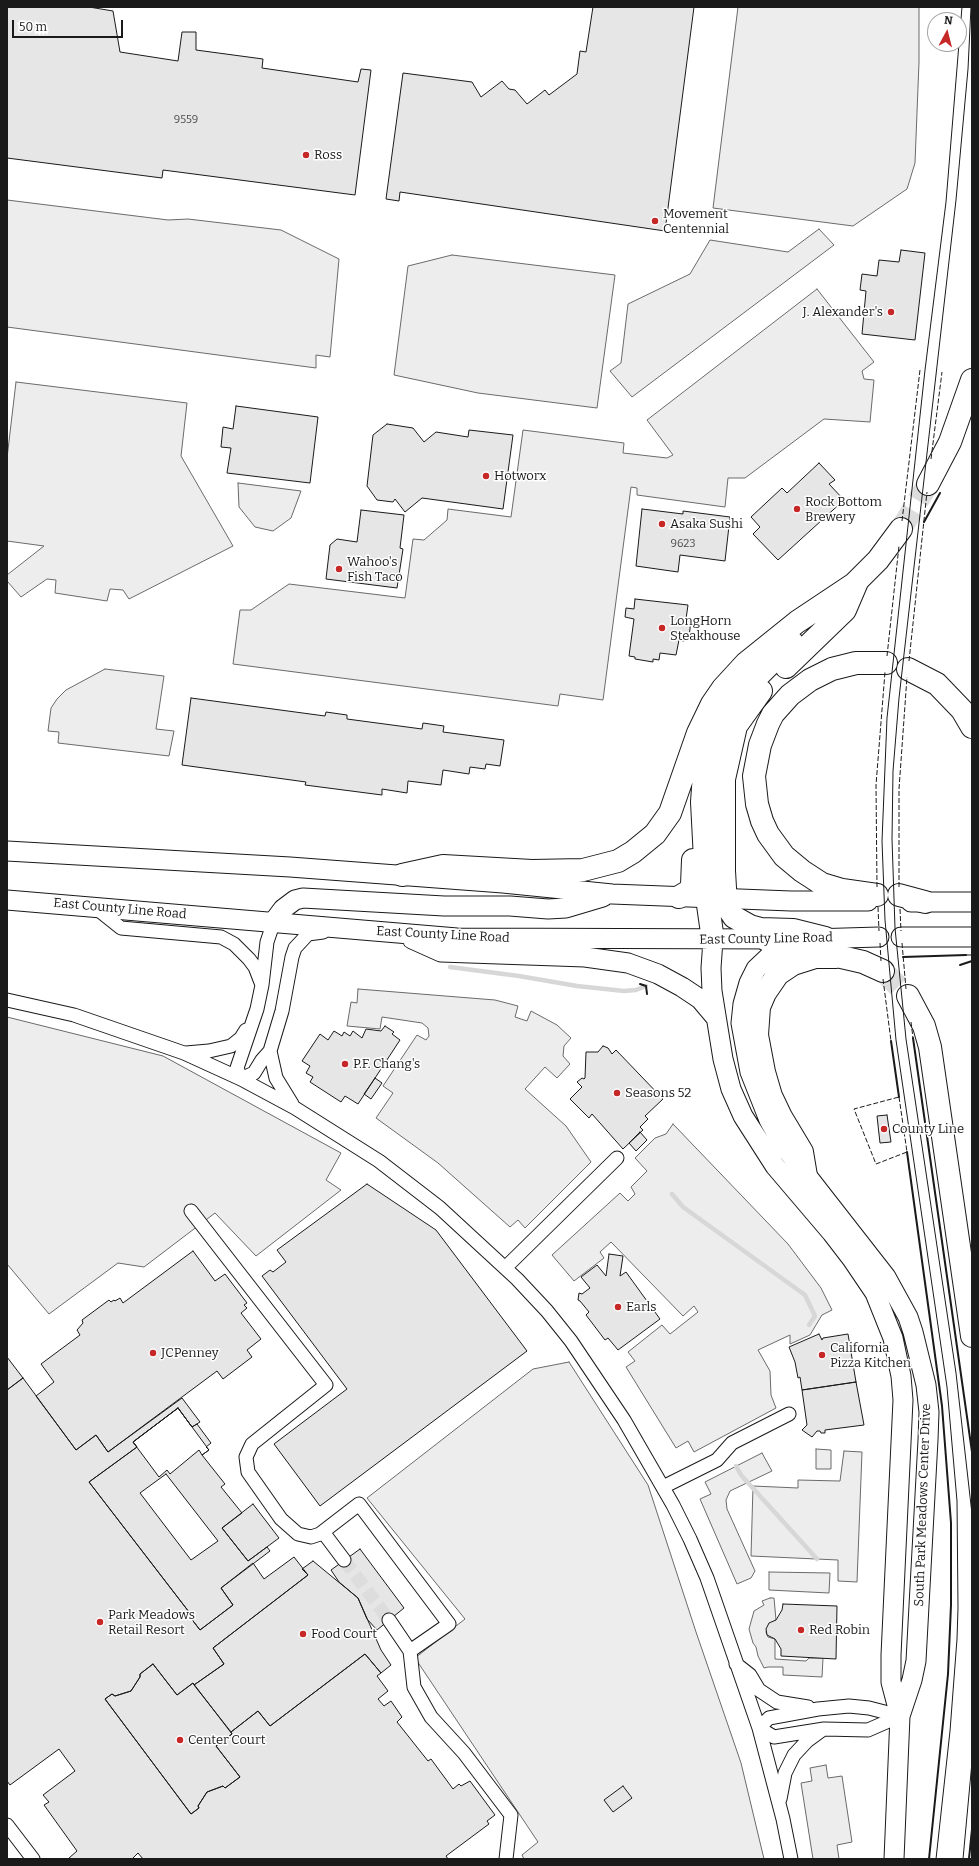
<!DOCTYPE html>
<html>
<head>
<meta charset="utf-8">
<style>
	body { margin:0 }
	#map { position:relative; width:979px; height:1866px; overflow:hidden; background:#fff; font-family:Bitter,serif }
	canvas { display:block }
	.frame { position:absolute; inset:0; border:8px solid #1a1a1a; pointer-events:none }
	.north { position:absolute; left:927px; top:12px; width:40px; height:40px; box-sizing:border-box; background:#fff; border:1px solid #a3a3a3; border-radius:50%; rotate:7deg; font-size:11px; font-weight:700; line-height:16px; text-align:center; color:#1a1a1a }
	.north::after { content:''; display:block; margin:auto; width:14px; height:18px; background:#c62828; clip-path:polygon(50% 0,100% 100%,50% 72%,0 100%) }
	.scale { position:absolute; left:12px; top:20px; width:111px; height:18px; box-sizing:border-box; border:2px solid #1a1a1a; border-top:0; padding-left:5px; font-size:12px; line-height:14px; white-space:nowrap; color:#1a1a1a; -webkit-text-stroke:3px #fff; paint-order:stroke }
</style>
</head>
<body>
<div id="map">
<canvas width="979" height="1866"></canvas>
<div class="frame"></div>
<div class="north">N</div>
<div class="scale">50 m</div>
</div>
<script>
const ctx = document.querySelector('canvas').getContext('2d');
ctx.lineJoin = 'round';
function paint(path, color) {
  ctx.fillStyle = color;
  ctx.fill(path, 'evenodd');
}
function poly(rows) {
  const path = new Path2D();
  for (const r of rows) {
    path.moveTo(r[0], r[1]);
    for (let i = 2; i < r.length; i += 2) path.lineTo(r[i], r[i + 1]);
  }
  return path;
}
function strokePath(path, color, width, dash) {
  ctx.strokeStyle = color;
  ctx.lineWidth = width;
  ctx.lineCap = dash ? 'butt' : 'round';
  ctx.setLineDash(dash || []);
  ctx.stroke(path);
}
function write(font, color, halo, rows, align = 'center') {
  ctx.font = font + ' Bitter,serif';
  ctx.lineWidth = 3;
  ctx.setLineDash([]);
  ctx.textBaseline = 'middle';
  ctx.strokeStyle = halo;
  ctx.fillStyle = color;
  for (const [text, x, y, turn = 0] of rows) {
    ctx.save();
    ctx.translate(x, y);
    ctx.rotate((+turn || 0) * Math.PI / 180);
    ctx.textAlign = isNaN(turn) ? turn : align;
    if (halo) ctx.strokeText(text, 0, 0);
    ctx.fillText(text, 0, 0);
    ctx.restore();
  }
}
const built = poly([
	[738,7,919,7,919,62,915,163,907,189,853,226,713,208,738,7],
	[7,200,168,220,188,219,281,230,339,259,330,357,316,355,316,368,7,327,7,200],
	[819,229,834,245,632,397,610,371,621,363,628,304,690,274,710,240,788,252,819,229],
	[452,255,615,275,597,408,478,393,394,375,408,266,452,255],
	[817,289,874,362,862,371,864,379,874,380,870,422,824,419,745,478,728,478,725,507,637,495,637,488,631,487,603,700,560,694,558,706,233,664,240,610,251,610,289,584,405,598,413,539,424,540,447,520,448,509,511,517,523,430,624,443,623,453,667,458,673,455,647,420,817,289],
	[16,382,187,403,181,456,233,546,129,599,123,590,110,589,107,601,55,593,56,580,47,579,21,597,7,581,7,575,44,546,7,541,7,458,16,382],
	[238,483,301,491,291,518,273,531,255,527,239,507,238,483],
	[105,669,164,676,156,729,174,731,169,756,58,743,59,732,48,731,51,708,57,699,66,690,105,669],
	[358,989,495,1000,518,1006,515,1017,527,1021,531,1011,557,1025,571,1038,564,1046,563,1056,570,1064,557,1078,545,1067,525,1089,566,1126,591,1162,525,1228,518,1220,510,1227,438,1163,376,1118,393,1093,383,1086,417,1035,426,1040,429,1036,428,1028,422,1023,382,1017,380,1029,347,1026,351,1002,357,1003,358,989],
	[7,1017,163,1056,341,1153,326,1180,341,1190,256,1256,215,1213,144,1267,118,1263,49,1314,7,1264,7,1017],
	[673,1124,788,1244,821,1288,832,1310,822,1315,810,1335,790,1344,790,1335,758,1350,770,1371,771,1395,776,1408,694,1452,688,1441,676,1448,626,1367,635,1361,628,1352,662,1325,670,1334,698,1312,694,1306,683,1316,611,1242,600,1252,604,1258,574,1281,552,1255,620,1193,628,1201,635,1194,631,1187,647,1171,635,1158,655,1138,666,1134,673,1124],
	[569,1362,648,1485,696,1632,741,1763,764,1859,524,1859,522,1855,538,1842,415,1658,465,1619,367,1498,533,1369,569,1362],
	[816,1449,831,1450,831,1469,816,1469,816,1449],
	[844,1451,862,1452,857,1582,838,1581,838,1560,751,1556,753,1486,798,1488,798,1480,840,1481,844,1451],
	[762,1453,772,1471,730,1491,726,1500,727,1509,755,1571,751,1578,737,1584,700,1499,711,1494,705,1482,762,1453],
	[769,1572,830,1573,829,1593,769,1590,769,1572],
	[770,1598,774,1598,776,1620,769,1624,766,1632,768,1637,775,1639,775,1659,806,1661,809,1658,823,1658,822,1677,783,1675,783,1667,768,1667,764,1668,758,1656,756,1647,753,1643,749,1629,754,1611,764,1605,762,1601,770,1598],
	[826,1765,828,1778,842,1776,852,1842,837,1845,839,1859,813,1859,801,1783,812,1781,810,1768,826,1765]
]);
paint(built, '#ededed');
strokePath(built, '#6a6a6a', 1);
strokePath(poly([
	[450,967,519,976,577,986,624,991,636,990,646,986],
	[672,1194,683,1207,805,1295,815,1316,809,1325],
	[736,1466,741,1475,817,1559]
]), '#d7d7d7', 4.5);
const building = poly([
	[7,7,89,7,113,11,120,52,178,61,182,32,196,32,196,50,263,59,262,68,358,82,361,69,371,70,355,195,163,170,162,178,7,158,7,7],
	[593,7,694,7,665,231,400,192,399,201,386,199,403,73,472,82,481,97,502,81,509,89,515,90,527,104,545,90,549,95,577,74,580,51,586,52,593,7],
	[901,250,925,253,915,340,862,334,866,291,860,290,862,274,877,276,879,260,899,262,901,250],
	[236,406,318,417,310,483,227,473,231,448,221,447,223,427,233,429,236,406],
	[387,424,413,428,424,442,436,432,468,437,469,430,513,435,503,509,422,498,405,512,395,499,393,502,377,500,367,486,373,435,387,424],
	[819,463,835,480,829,484,844,500,778,560,753,534,760,527,751,517,782,488,787,493,819,463],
	[642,509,683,514,683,511,730,517,725,561,680,555,678,572,636,566,642,509],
	[361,510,404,515,400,548,403,549,397,588,326,579,330,545,337,539,357,542,361,510],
	[635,599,688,605,686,619,691,620,689,637,684,637,684,641,679,640,676,655,660,653,659,660,653,659,653,662,635,659,635,657,629,656,634,619,625,617,626,608,634,609,635,599],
	[191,698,325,716,326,712,347,715,347,719,422,729,423,723,444,726,443,732,504,740,500,766,486,764,485,769,470,767,469,774,443,770,441,785,408,781,407,793,382,789,382,795,305,785,306,782,182,765,191,698],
	[385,1026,394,1032,392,1034,400,1040,358,1104,345,1096,341,1102,310,1082,313,1077,306,1073,310,1066,302,1061,320,1034,328,1040,334,1031,342,1036,344,1032,350,1036,353,1031,362,1038,366,1029,381,1031,385,1026],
	[603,1046,608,1048,612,1054,616,1050,663,1099,645,1116,648,1119,640,1127,643,1130,623,1149,592,1114,589,1118,570,1099,582,1087,577,1082,582,1078,584,1079,585,1078,586,1052,598,1052,603,1046],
	[375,1078,382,1083,371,1099,364,1094,375,1078],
	[887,1115,891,1142,880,1143,877,1116,887,1115],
	[640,1132,647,1140,636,1151,629,1143,640,1132],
	[367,1184,436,1230,527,1351,320,1506,274,1444,347,1389,262,1276,270,1270,273,1272,286,1262,277,1250,367,1184],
	[193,1251,215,1281,225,1274,247,1303,244,1305,247,1308,241,1313,261,1339,247,1350,252,1357,223,1379,217,1371,108,1452,96,1435,76,1450,36,1396,54,1382,41,1364,80,1335,77,1330,83,1323,82,1320,109,1300,111,1302,114,1300,115,1301,120,1298,123,1303,193,1251],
	[609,1254,623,1256,620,1276,626,1272,660,1319,618,1350,608,1338,605,1340,586,1315,589,1312,580,1301,578,1300,579,1293,582,1294,590,1288,581,1277,597,1265,606,1276,609,1254],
	[819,1334,822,1340,823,1338,848,1334,856,1382,802,1390,800,1377,798,1378,795,1362,789,1347,819,1334],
	[7,1357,23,1378,7,1390,7,1357],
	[23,1378,76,1450,96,1435,108,1452,182,1398,200,1422,192,1427,178,1408,133,1442,137,1447,89,1482,189,1612,187,1613,200,1630,233,1605,221,1588,253,1563,264,1579,294,1557,308,1575,213,1648,224,1664,194,1685,193,1683,177,1695,153,1664,140,1674,140,1677,131,1691,115,1696,112,1694,105,1699,191,1814,199,1808,198,1806,207,1792,223,1786,225,1788,240,1777,216,1746,232,1734,231,1732,258,1711,270,1726,365,1654,381,1673,377,1676,388,1691,378,1699,384,1706,391,1701,402,1717,397,1722,428,1761,431,1759,453,1789,459,1784,461,1786,470,1781,495,1815,487,1821,489,1824,446,1856,448,1859,143,1859,138,1853,132,1859,70,1859,69,1858,77,1851,44,1805,49,1802,43,1795,75,1771,59,1749,10,1785,7,1781,7,1390,23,1378],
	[856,1382,864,1425,825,1430,825,1433,821,1433,820,1431,817,1431,812,1437,802,1430,807,1425,802,1390,856,1382],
	[178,1408,192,1427,197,1424,211,1443,206,1447,209,1450,202,1455,225,1484,221,1487,242,1513,222,1528,248,1561,267,1547,270,1551,221,1588,233,1605,200,1630,187,1613,189,1612,89,1482,137,1447,133,1442,178,1408],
	[178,1408,209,1450,202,1455,199,1450,170,1474,167,1470,159,1477,133,1442,178,1408],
	[166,1474,218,1541,191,1560,140,1493,166,1474],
	[253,1504,279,1538,248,1561,222,1528,253,1504],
	[360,1549,404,1608,377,1630,367,1619,358,1598,339,1582,331,1570,360,1549],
	[313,1561,358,1598,381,1650,391,1665,381,1673,365,1654,270,1726,258,1711,231,1732,194,1685,224,1664,213,1648,308,1575,302,1569,313,1561],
	[783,1604,837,1606,836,1659,781,1656,781,1649,775,1639,767,1635,766,1629,769,1623,776,1620,782,1610,783,1604],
	[153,1664,177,1695,193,1683,232,1734,216,1746,240,1777,225,1788,223,1786,207,1792,198,1806,199,1808,191,1814,105,1699,112,1694,115,1696,131,1691,140,1677,140,1674,153,1664],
	[623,1786,632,1798,613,1812,604,1800,623,1786]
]);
paint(building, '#e6e6e6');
strokePath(building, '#1a1a1a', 1);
strokePath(poly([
	[344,1560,389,1620]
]), '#ddd', 13, [13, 6]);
strokePath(poly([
	[901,529,928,484],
	[883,971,908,996]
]), '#ddd', 22, [22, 11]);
const street = poly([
	[96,908,121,928,221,937,234,944,249,959,255,967,262,985],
	[7,1000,74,1015,184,1053,241,1079,295,1108,379,1161,440,1208,517,1279,547,1311,571,1341,624,1420,673,1505,690,1539,707,1578,759,1728,783,1819,791,1859],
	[270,1051,276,1078,292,1104],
	[186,1053,209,1051,231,1046,241,1038,246,1030],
	[241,1079,254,1073,262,1060,270,1051,282,1011,292,957,295,948,308,934,323,932],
	[241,1079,237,1068,257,1009,262,985,267,942,274,921],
	[191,1211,326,1385,252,1444,246,1457,248,1472,281,1519,298,1534,311,1537,320,1534,359,1504,449,1624,410,1651],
	[505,1268,617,1158],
	[663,1487,717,1460,732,1443,789,1414],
	[323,1532,344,1560],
	[389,1620,410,1651,414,1687,431,1717,464,1753,511,1815,506,1859],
	[736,1664,750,1675,759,1690,777,1702,808,1707],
	[759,1728,769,1718,818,1709,849,1706,869,1708,900,1716],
	[759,1728,774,1737,824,1729,868,1730,900,1716],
	[780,1799,785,1773,794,1755,807,1741,822,1730],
	[7,1825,33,1859]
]);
const secondary = poly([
	[7,851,290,867,503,883,612,894,791,901,868,901],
	[7,900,457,938,782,939],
	[911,902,972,902],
	[274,921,283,909,295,900,303,898,444,906,510,906,548,909,566,908,603,897],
	[901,937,972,937],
	[412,939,441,952,585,957,628,963,658,974,682,987,700,999,716,1018],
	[811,939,879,937],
	[713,940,711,968,712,991,723,1059,731,1089,743,1116,775,1166,832,1233,852,1259,875,1293,893,1338,901,1376,903,1400,891,1655,891,1682,900,1716,894,1859],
	[798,944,773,953,756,969,749,983,743,1004,741,1023,750,1072,769,1120,783,1145,886,1277,908,1317,913,1332,926,1385,929,1412,928,1440,916,1661,912,1680,900,1716]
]);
const highway = poly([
	[928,484,950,442,972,380],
	[846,592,878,560,901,529],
	[786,667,845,610,857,582],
	[908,669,937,684,962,710,972,727],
	[761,691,736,726,724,779,724,871,726,905,734,917,750,926,761,929,793,930,825,938],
	[402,875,443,866,532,871,583,870,618,861,633,852,655,834,670,813,698,733,712,704,723,688,746,663,797,622,857,582],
	[877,895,842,890,822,884,802,871,784,856,768,834,762,821,757,804,754,776,760,745,768,724,773,714,790,695,810,680,832,669,856,663,886,663],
	[899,895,925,902],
	[679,897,689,891,692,885,693,860],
	[713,940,707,898,702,802,704,774,708,754,718,726,726,711,753,681,792,642],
	[767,940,863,962,883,971],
	[908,996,924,1026,930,1047,972,1336],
	[806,1176,802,1152,781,1117,771,1096,764,1072,757,1035,759,1007,765,993,778,974,793,964,815,957,836,957]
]);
strokePath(street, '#1a1a1a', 15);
strokePath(secondary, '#1a1a1a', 21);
strokePath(highway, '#1a1a1a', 24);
strokePath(street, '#fff', 13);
strokePath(secondary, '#fff', 19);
strokePath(highway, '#fff', 22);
strokePath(poly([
	[971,7,968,69,956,200,899,698,893,771,892,839,895,928,906,1039,956,1373,972,1514],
	[936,1859,950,1731,957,1639,958,1608,957,1501,947,1387,896,1040,885,920,882,841,887,718,925,370,946,202,962,7],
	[963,1859,972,1762]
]), '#1a1a1a', 1);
strokePath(poly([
	[931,459,942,372],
	[902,521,920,370],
	[887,656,899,546],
	[909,661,927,492],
	[877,887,876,785,885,672],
	[899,887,899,789,907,677],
	[878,907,879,931],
	[900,909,901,931],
	[880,943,881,961],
	[902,943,906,989],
	[966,955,972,955],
	[883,979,891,1041],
	[911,1022,913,1038],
	[899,1097,907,1152,876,1164,854,1109,899,1097],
	[969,1859,972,1829]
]), '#1a1a1a', 1, [5, 2]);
strokePath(poly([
	[924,522,940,493],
	[903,957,966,955],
	[960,965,972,961],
	[640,984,646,986,647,994],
	[913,1038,972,1452],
	[891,1041,899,1097],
	[907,1152,942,1406,951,1523,951,1605,948,1674,929,1859],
	[969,1859,972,1829]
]), '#1a1a1a', 2);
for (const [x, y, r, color] of [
	[306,155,4,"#c62828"],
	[655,221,4,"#c62828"],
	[891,312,4,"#c62828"],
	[486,476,4,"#c62828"],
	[797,509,4,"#c62828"],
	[662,524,4,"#c62828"],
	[339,569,4,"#c62828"],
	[662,628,4,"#c62828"],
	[345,1064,4,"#c62828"],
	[617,1093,4,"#c62828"],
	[884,1129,4,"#c62828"],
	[618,1307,4,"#c62828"],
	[153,1353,4,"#c62828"],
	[822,1355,4,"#c62828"],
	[100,1622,4,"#c62828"],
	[801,1630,4,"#c62828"],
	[303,1634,4,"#c62828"],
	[180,1740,4,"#c62828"]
]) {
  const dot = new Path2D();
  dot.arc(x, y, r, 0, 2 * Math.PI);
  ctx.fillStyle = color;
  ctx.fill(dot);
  strokePath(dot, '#fff', 1.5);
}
write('11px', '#4d4d4d', null, [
	["9559",186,120],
	["9623",683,544]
]);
write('13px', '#1a1a1a', '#fff', [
	["Ross",314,155],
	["Movement",663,214],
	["Centennial",663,229],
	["J. Alexander's",883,312,"right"],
	["Hotworx",494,476],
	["Rock Bottom",805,502],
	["Brewery",805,517],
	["Asaka Sushi",670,524],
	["Wahoo's",347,562],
	["Fish Taco",347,577],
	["LongHorn",670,621],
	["Steakhouse",670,636],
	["P.F. Chang's",353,1064],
	["Seasons 52",625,1093],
	["County Line",892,1129],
	["Earls",626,1307],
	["California",830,1348],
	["Pizza Kitchen",830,1363],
	["JCPenney",161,1353],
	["Park Meadows",108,1615],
	["Retail Resort",108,1630],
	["Red Robin",809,1630],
	["Food Court",311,1634],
	["Center Court",188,1740]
], 'left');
write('13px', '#1a1a1a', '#fff', [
	["East County Line Road",120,909,5],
	["East County Line Road",443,935,3],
	["East County Line Road",766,939,-1],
	["South Park Meadows Center Drive",923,1505,-88]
]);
</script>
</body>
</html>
